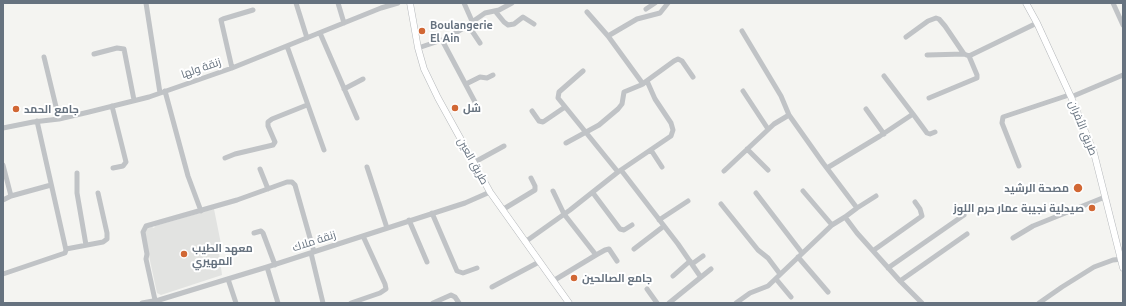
<!DOCTYPE html>
<html>
<head>
<meta charset="utf-8">
<style>
	body { margin:0 }
	#map { position:relative; width:1126px; height:306px; overflow:hidden; background:#f4f4f1; font-family:Ubuntu,sans-serif }
	canvas { display:block }
	.frame { position:absolute; inset:0; border:4px solid #66727f; pointer-events:none }
</style>
</head>
<body>
<div id="map">
<canvas width="1126" height="306"></canvas>
<div class="frame"></div>
</div>
<script>
const ctx = document.querySelector('canvas').getContext('2d');
ctx.lineJoin = 'round';
function paint(path, color) {
  ctx.fillStyle = color;
  ctx.fill(path, 'evenodd');
}
function poly(rows) {
  const path = new Path2D();
  for (const r of rows) {
    path.moveTo(r[0], r[1]);
    for (let i = 2; i < r.length; i += 2) path.lineTo(r[i], r[i + 1]);
  }
  return path;
}
function strokePath(path, color, width, dash) {
  ctx.strokeStyle = color;
  ctx.lineWidth = width;
  ctx.lineCap = dash ? 'butt' : 'round';
  ctx.setLineDash(dash || []);
  ctx.stroke(path);
}
function write(font, color, halo, rows, align = 'center') {
  ctx.font = font + ' Ubuntu,Cairo,sans-serif';
  ctx.lineWidth = 4;
  ctx.setLineDash([]);
  ctx.textBaseline = 'middle';
  ctx.strokeStyle = halo;
  ctx.fillStyle = color;
  for (const [text, x, y, turn = 0] of rows) {
    ctx.save();
    ctx.translate(x, y);
    ctx.rotate((+turn || 0) * Math.PI / 180);
    ctx.textAlign = isNaN(turn) ? turn : align;
    if (halo) ctx.strokeText(text, 0, 0);
    ctx.fillText(text, 0, 0);
    ctx.restore();
  }
}
paint(poly([
	[214,209,221,244,218,245,222,275,161,295,157,293,144,233,147,228,152,227,154,228,155,226]
]), '#e2e3e1');
const major = poly([
	[410,3,418,48,424,69,438,98,490,192,569,303],
	[1026,3,1037,23,1071,97,1094,153,1123,268]
]);
strokePath(major, '#b4b7ba', 7);
strokePath(poly([
	[146,3,160,93],
	[296,3,307,38],
	[338,3,344,23],
	[464,3,472,21],
	[1113,3,1123,25],
	[646,9,655,3],
	[495,11,504,22,508,25,514,24,523,17,534,24],
	[587,12,608,36,643,84],
	[468,25,480,43],
	[742,31,781,96,789,115,823,163,857,208,845,217],
	[320,33,357,118],
	[608,36,637,19,660,13,668,3],
	[906,37,928,21,936,18,939,19,945,26,964,54,969,56],
	[442,40,475,102],
	[287,46,324,150],
	[418,48,445,39,462,29,485,13,499,10,512,3],
	[94,54,117,48,124,49,134,100],
	[927,55,964,54],
	[44,57,59,119],
	[232,68,221,20,223,19,253,10],
	[583,71,559,92,558,98,618,172],
	[466,84,480,77,487,78,493,75],
	[344,89,363,79],
	[165,91,188,176,201,211],
	[743,91,768,129],
	[1071,97,1123,75],
	[929,98,977,78,977,75,969,56,1037,23],
	[112,106,126,162,123,166,113,168],
	[866,109,884,134],
	[532,111,539,121,543,122,565,107],
	[913,114,927,133,930,134,935,132],
	[3,128,33,122,59,119,89,112,149,97,232,68,381,8,398,3],
	[566,143,599,125,618,109,622,104,624,92,641,85,674,61,678,59,682,61,693,77],
	[747,149,768,170],
	[651,150,662,167],
	[225,158,235,154,273,145,275,142,268,126,268,122,272,119,307,105],
	[473,163,504,146],
	[3,165,11,196],
	[1019,166,1002,123,1003,117,1069,95],
	[367,167,387,228],
	[827,168,880,136,913,114,884,76],
	[260,169,268,189],
	[621,170,678,244,700,276],
	[724,171,774,124,789,115],
	[77,173,77,193,86,245],
	[553,191,564,214,596,255,605,250,609,249,617,261],
	[803,191,832,225],
	[593,193,620,229,624,230,632,225],
	[756,193,802,253],
	[3,200,11,196,51,185],
	[721,204,758,250,768,258,780,274],
	[857,208,876,196],
	[502,210,535,190,535,186,531,178],
	[432,213,457,271,463,273,477,268],
	[409,220,427,262],
	[659,220,688,201],
	[254,233,261,231,263,233,275,265],
	[1013,238,1033,226,1105,197],
	[525,242,570,210,618,172,671,136,673,130,671,123,655,99,647,81],
	[66,249,103,242,107,239,107,233,98,193],
	[634,249,664,226],
	[874,250,922,216,920,209,915,202],
	[311,253,323,303],
	[798,257,828,292],
	[692,264,703,256],
	[267,267,278,303],
	[888,268,964,215],
	[3,274,62,254,65,253,66,250,37,121],
	[673,276,690,261],
	[228,279,236,303],
	[776,279,791,297],
	[553,281,596,255],
	[900,281,967,234],
	[492,287,539,262],
	[647,289,657,303],
	[155,300,146,259,147,254,143,232,146,226,237,200,287,182,292,182,295,185,314,252],
	[142,303,159,300,267,267,465,203,490,192],
	[351,303,380,293,386,289,385,284,363,236],
	[433,303,451,295,455,297,459,303],
	[669,303,711,269],
	[736,303,750,293,768,286,832,225,845,217,857,233,900,281,922,303],
	[1039,303,1062,287,1094,267,1113,260,1123,259]
]), '#c0c3c6', 5);
strokePath(major, '#fff', 6);
for (const [x, y, r, color] of [
	[422,31,4,"#d16734"],
	[455,108,4,"#d16734"],
	[16,109,4,"#d16734"],
	[1078,188,5,"#d16734"],
	[1092,208,4,"#d16734"],
	[184,254,4,"#d16734"],
	[574,278,4,"#d16734"]
]) {
  const dot = new Path2D();
  dot.arc(x, y, r, 0, 2 * Math.PI);
  ctx.fillStyle = color;
  ctx.fill(dot);
  strokePath(dot, '#fff', 1.5);
}
write('bold 11px', '#66727f', '#fff', [
	["Boulangerie",430,25],
	["El Ain",430,38],
	["شل",463,108],
	["جامع الحمد",24,109],
	["مصحة الرشيد",1069,188,"right"],
	["صيدلية نجيبة عمار حرم اللوز",1084,208,"right"],
	["معهد الطيب",192,248],
	["المهيري",192,261],
	["جامع الصالحين",582,278]
], 'left');
write('11px', '#66727f', '#fff', [
	["زنقة ولها",201,68,-19],
	["طريق الأفران",1083,128,68],
	["طريق العين",473,161,61],
	["زنقة ملاك",314,241,-18]
]);
</script>
</body>
</html>
